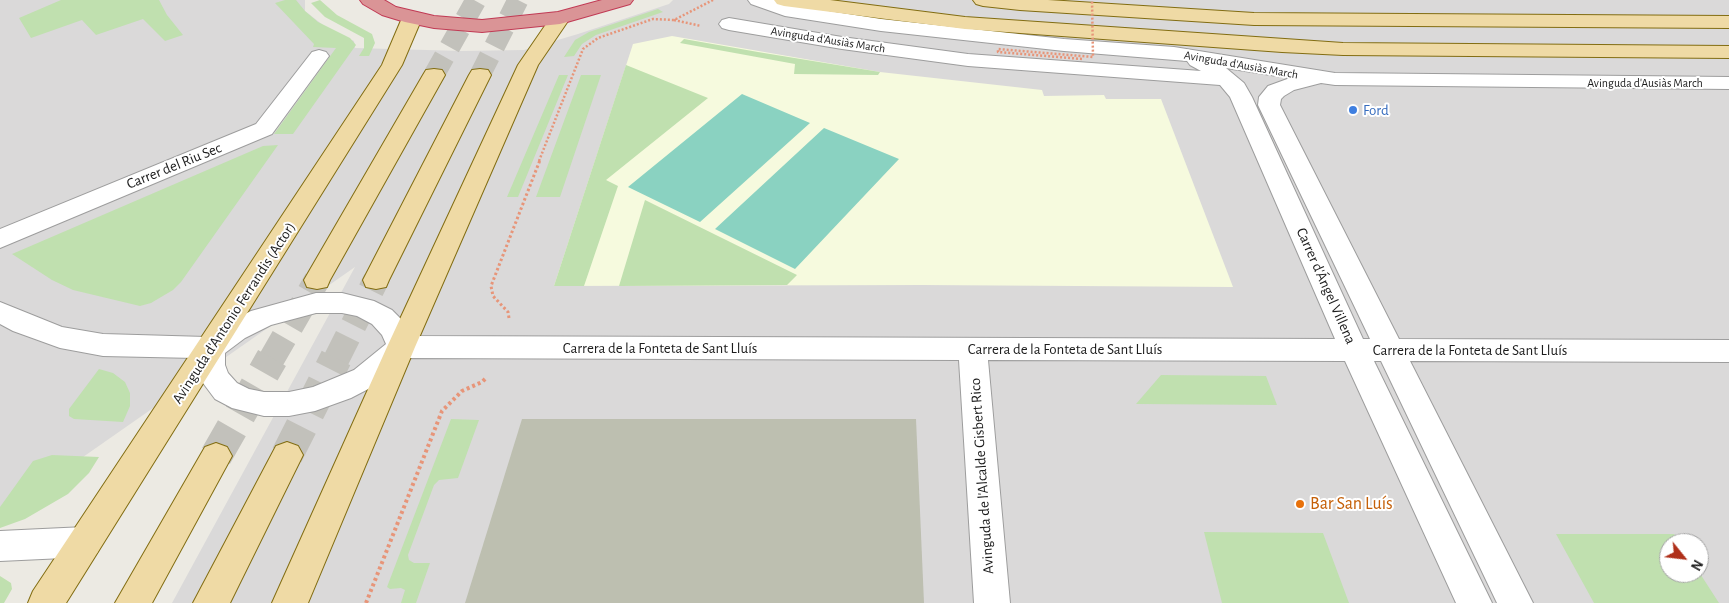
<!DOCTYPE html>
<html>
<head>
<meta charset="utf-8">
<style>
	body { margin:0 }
	#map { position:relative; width:1729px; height:603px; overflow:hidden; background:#eceae3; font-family:"Alegreya Sans",sans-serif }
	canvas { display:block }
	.north { position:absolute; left:1659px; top:533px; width:50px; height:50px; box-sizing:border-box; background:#fff; border:1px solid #a4a4a4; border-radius:50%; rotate:119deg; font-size:14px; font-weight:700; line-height:20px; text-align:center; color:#1c1c1c }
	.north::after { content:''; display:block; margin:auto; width:18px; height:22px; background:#af2f19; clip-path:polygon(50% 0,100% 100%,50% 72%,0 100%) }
</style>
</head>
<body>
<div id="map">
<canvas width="1729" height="603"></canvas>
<div class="north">N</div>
</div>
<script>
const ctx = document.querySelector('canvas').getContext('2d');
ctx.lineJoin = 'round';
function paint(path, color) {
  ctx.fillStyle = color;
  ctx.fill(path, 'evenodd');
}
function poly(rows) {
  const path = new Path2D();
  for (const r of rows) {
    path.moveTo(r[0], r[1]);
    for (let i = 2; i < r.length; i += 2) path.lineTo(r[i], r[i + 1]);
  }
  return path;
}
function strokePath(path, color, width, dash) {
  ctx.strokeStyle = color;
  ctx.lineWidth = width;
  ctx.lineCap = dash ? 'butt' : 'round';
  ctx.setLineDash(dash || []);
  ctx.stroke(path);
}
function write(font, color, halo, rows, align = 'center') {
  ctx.font = font + ' "Alegreya Sans",sans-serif';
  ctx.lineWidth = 4;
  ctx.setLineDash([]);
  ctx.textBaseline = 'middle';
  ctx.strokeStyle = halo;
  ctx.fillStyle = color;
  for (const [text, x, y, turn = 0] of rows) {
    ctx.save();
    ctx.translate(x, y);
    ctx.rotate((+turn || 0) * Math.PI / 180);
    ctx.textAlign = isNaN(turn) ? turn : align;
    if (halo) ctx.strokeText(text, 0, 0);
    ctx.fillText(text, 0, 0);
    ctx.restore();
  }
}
paint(poly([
	[0,0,305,0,305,11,328,29,354,41,355,48,462,51,524,50,578,34,669,4,673,0,1729,0,1729,603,172,603,355,267,0,515],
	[1669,543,1699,543,1699,573,1669,573]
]), '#dad9d9');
paint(poly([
	[672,36,880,72,1042,90,1044,96,1104,95,1106,99,1161,99,1233,287,923,285,554,286,633,44]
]), '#f6fade');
paint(poly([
	[522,419,916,419,924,603,465,603]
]), '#bdbfb0');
paint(poly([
	[61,0,159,0,167,15,183,35,165,41,143,19,96,35,82,20,31,38,19,18],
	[285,0,296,0,305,11,318,22,350,38,356,45,293,134,274,134,336,48,313,47,314,44,275,3],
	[320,0,337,15,372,34,375,43,369,56,359,56,364,48,364,38,325,17,311,3],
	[658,9,663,12,596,35,582,44,574,56,564,57,575,40,589,32],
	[684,39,758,52,880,72,878,75,794,74,795,64,680,43],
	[626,65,708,98,606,180,618,186,584,286,554,286],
	[559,75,568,75,518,197,507,197],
	[581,75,601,75,560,197,536,197],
	[278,145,181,282,173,290,151,303,140,306,73,290,52,280,12,254,263,146],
	[645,200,797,275,787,285,619,286],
	[99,369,113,373,125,382,130,393,130,406,123,422,74,419,69,416,69,409],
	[1161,375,1266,376,1277,405,1136,404],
	[451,419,479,420,458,478,439,480,434,485,408,555,409,560,414,563,430,563,416,603,401,603,405,590,401,588,390,589,387,587],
	[52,455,99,457,89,473,68,494,25,519,0,528,0,507,33,461],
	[1204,532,1323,533,1349,603,1222,603],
	[1556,534,1674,534,1680,543,1669,543,1669,573,1699,572,1719,603,1594,603],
	[0,576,11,583,12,589,4,603,0,603]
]), '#c0e0af');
paint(poly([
	[742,94,810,123,700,222,628,187],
	[824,128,899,159,795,269,715,229]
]), '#8ad2c1');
strokePath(poly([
	[434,75,476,0],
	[480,75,518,0]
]), '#c2c1bb', 21, [21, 11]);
strokePath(poly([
	[271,360,317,280],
	[336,360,376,280]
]), '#c2c1bb', 26, [26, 13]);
strokePath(poly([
	[287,455,336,358],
	[216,456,272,358]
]), '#c2c1bb', 32, [32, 16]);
const minor = poly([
	[748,0,776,0,789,5,881,19,1064,39,1174,47,1335,73,1729,77,1729,89,1335,85,1321,83,1294,90,1284,96,1281,99,1280,105,1399,339,1729,340,1729,362,1410,361,1533,603,1497,603,1381,361,1374,361,1492,603,1456,603,1345,361,988,360,1010,603,974,603,959,360,408,358,374,386,351,398,315,411,289,416,264,416,232,408,215,399,200,379,195,365,196,358,103,356,60,348,13,331,0,324,0,302,62,327,103,334,206,337,225,324,251,311,316,293,342,293,374,301,392,310,405,323,411,336,1335,339,1230,97,1220,85,968,66,842,49,729,30,722,28,719,24,722,20,729,18,842,37,968,54,1201,71,1190,65,1187,61,1064,51,881,31,785,16,751,4,748,0],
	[1226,68,1290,78,1268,86,1259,97,1258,105,1370,339,1363,339,1252,97,1244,83,1226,68],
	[316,313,342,313,357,316,372,324,382,335,386,344,354,370,313,387,289,392,264,392,249,389,237,383,228,373,225,365,225,353,245,338,271,325,316,313],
	[319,50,326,52,329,56,272,134,0,248,0,229,256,124,312,52,319,50],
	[85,527,97,531,102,542,97,553,85,557,0,561,0,531,85,527]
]);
const major = poly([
	[774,0,830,0,965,17,1343,43,1729,46,1729,58,1343,55,1282,52,965,29,784,6,777,4,774,0],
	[973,0,1048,0,1254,13,1729,16,1729,28,1254,25,1020,10,983,6,976,4,973,0],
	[412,12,419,14,422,18,402,65,66,603,28,603,33,591,382,65,402,18,405,14,412,12],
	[560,12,567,14,570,18,538,65,415,347,308,603,272,603,387,347,518,65,553,14,560,12],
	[434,69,442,70,445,75,330,280,327,287,317,289,307,287,304,280,423,75,426,70,434,69],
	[480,69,488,70,491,75,389,280,386,287,376,289,366,287,363,280,469,75,472,70,480,69],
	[287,442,298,446,303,455,230,603,193,603,276,446,287,442],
	[216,443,227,447,232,456,152,603,115,603,205,447,216,443]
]);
const highway = poly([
	[360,0,384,0,396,7,434,16,482,20,558,12,602,0,633,0,630,4,560,24,482,32,434,28,405,22,382,15,363,4,360,0]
]);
strokePath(minor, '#9d9d9d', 2);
strokePath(major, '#826d12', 2);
strokePath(highway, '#c13a54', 2);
strokePath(poly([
	[674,20,701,26],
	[539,161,583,49,598,38,653,19,674,20,713,0]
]), '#e79579', 2.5, [2, 2]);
strokePath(poly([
	[509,318,508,312,493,296,491,286,540,160]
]), '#e79579', 3, [2.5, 2.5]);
strokePath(poly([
	[366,603,442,411,462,391,482,382,486,378]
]), '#e79579', 4, [3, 3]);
paint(minor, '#fff');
paint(major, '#efdaa5');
paint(highway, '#da9496');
strokePath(poly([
	[1082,59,998,52,998,49,1093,57,1092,0]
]), '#e79579', 2.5, [2, 2]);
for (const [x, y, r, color] of [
	[1353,110,5,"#3f7fe0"],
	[1300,504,5,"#e8710a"]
]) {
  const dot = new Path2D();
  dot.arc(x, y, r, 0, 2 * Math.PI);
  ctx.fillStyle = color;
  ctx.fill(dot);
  strokePath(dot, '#fff', 2);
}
write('12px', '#1c1c1c', '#fff', [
	["Avinguda d'Ausiàs March",828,40,9],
	["Avinguda d'Ausiàs March",1241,65,10],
	["Avinguda d'Ausiàs March",1645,83]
]);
write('15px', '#366cbe', '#fff', [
	["Ford",1363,110]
], 'left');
write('15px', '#1c1c1c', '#fff', [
	["Carrer del Riu Sec",174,166,-22],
	["Carrer d'Ángel Villena",1326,286,66],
	["Avinguda d'Antonio Ferrandis (Actor)",234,313,-57],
	["Carrera de la Fonteta de Sant Lluís",660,348],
	["Carrera de la Fonteta de Sant Lluís",1065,349],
	["Carrera de la Fonteta de Sant Lluís",1470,350],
	["Avinguda de l'Alcalde Gisbert Rico",982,476,-94]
]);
write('18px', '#c56008', '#fff', [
	["Bar San Luís",1310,504]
], 'left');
</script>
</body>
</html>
